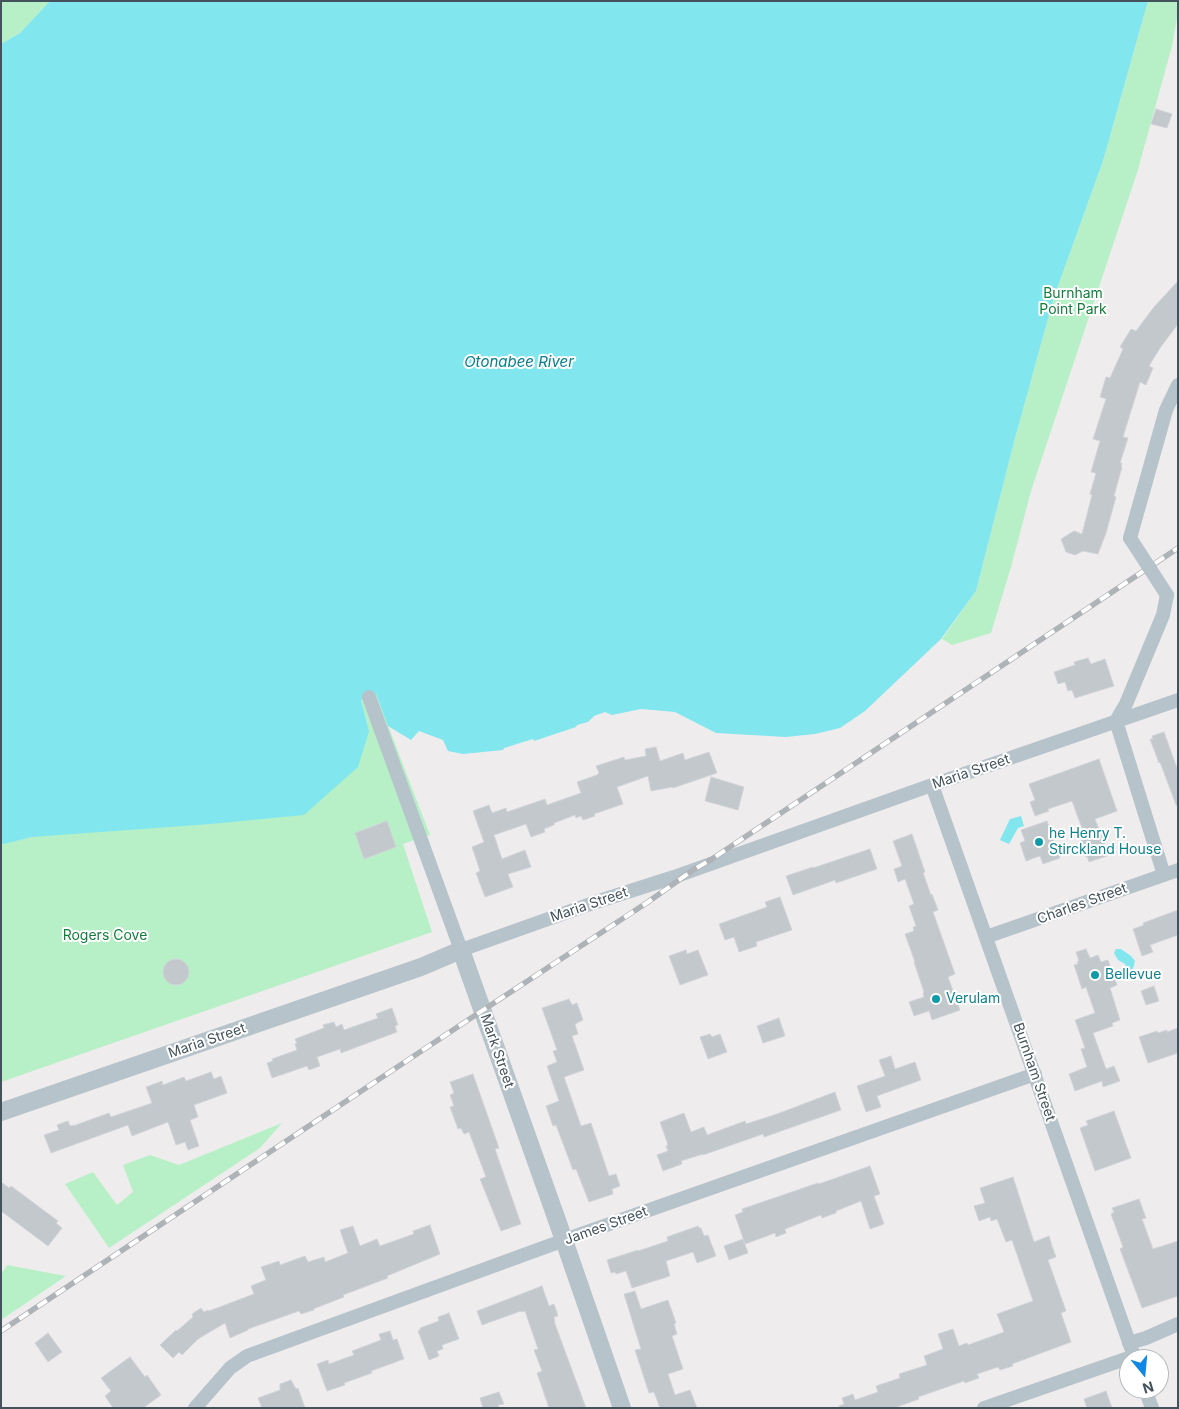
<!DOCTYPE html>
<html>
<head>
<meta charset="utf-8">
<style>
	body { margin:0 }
	#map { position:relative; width:1179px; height:1409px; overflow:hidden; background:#efeced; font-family:Inter,sans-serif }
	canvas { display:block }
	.frame { position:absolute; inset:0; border:2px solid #44535b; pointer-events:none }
	.north { position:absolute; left:1119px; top:1349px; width:50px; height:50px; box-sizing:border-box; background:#fff; border:1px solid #b4babd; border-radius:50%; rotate:163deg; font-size:14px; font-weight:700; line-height:20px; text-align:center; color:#44535b }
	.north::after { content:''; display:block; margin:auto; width:18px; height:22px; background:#1087e5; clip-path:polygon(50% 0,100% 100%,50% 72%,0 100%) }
</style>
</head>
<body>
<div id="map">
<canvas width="1179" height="1409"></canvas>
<div class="frame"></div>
<div class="north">N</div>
</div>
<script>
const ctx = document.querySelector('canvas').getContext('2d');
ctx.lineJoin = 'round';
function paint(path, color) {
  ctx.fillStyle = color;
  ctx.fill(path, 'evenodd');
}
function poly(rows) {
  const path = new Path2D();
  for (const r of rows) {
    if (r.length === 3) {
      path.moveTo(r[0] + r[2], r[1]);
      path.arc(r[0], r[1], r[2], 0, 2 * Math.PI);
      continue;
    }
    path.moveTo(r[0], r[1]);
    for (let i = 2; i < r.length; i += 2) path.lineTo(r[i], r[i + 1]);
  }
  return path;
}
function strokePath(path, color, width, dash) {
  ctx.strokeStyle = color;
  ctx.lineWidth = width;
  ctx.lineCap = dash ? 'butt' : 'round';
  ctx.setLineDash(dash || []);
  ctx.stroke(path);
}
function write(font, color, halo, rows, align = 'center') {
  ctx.font = font + ' Inter,sans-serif';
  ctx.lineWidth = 4;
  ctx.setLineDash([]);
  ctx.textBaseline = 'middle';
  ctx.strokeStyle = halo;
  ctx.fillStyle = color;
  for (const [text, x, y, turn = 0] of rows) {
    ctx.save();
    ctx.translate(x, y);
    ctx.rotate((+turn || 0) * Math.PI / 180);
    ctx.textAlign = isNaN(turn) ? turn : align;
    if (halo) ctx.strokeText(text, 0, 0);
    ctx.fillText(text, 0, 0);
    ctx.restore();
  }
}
paint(poly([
	[1,1,50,1,20,33,1,44],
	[1148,1,1178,1,1178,13,1172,46,1137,173,1031,491,1011,567,991,633,952,645,942,639,976,591,1014,442,1054,297,1103,161],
	[376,694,430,835,403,844,432,932,1,1082,1,844,32,837,369,731,361,700],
	[282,1123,260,1148,109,1248,65,1184,93,1172,117,1205,133,1192,123,1165,150,1155,179,1165],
	[7,1265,66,1276,1,1320,1,1274]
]), '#b7f0c6');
paint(poly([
	[50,1,1148,1,1103,161,1054,297,1014,442,976,591,941,639,865,711,840,728,815,734,786,737,716,733,675,712,641,709,612,715,605,712,594,716,588,722,577,725,576,727,534,741,533,739,504,748,503,750,463,754,448,751,443,740,419,731,411,740,388,726,376,694,361,700,369,731,358,767,304,815,211,824,32,837,4,844,1,844,1,44,20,33],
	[1021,816,1024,826,1018,828,1009,844,1000,840,1010,819],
	[1116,949,1121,949,1131,956,1135,961,1133,969,1127,971,1125,964,1118,960,1114,953]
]), '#82e6ef');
const building = poly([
	[1156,109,1172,114,1167,128,1151,124,1156,109],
	[1178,281,1178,324,1160,348,1149,366,1153,368,1146,385,1140,382,1123,437,1128,438,1120,463,1122,463,1121,467,1122,467,1114,496,1116,497,1106,533,1098,554,1083,551,1075,555,1066,552,1061,539,1074,531,1082,534,1092,495,1090,494,1096,473,1091,472,1100,441,1093,439,1106,399,1100,397,1106,377,1110,378,1123,349,1120,347,1131,329,1136,331,1154,307,1178,281],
	[1088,658,1091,664,1105,659,1114,686,1075,698,1072,690,1068,691,1065,682,1058,684,1054,672,1075,665,1074,662,1088,658],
	[1164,732,1178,771,1178,805,1176,805,1160,762,1159,763,1150,739,1153,739,1152,736,1164,732],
	[656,747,660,761,683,753,685,760,709,752,717,773,673,788,672,787,651,791,648,776,617,787,623,804,594,814,595,816,583,820,581,816,576,818,575,815,554,823,554,825,544,829,545,832,531,837,526,824,494,835,502,859,525,850,531,867,508,874,513,887,485,897,476,873,480,871,472,847,484,842,473,811,489,805,492,813,506,808,507,812,545,799,547,805,581,793,577,782,597,775,599,773,596,766,624,757,625,760,646,756,645,749,656,747],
	[1099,759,1117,811,1095,819,1105,845,1103,846,1107,856,1089,862,1087,856,1086,857,1080,842,1082,841,1079,832,1083,831,1072,801,1048,809,1049,811,1035,816,1030,802,1035,800,1029,784,1099,759],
	[711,777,744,787,738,810,705,801,711,777],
	[387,821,396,847,364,859,355,833,387,821],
	[1047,821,1060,858,1043,864,1040,856,1026,861,1020,843,1025,841,1021,830,1047,821],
	[912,834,925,872,923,873,931,895,932,894,938,910,933,912,955,974,948,977,960,1010,932,1020,929,1011,914,1016,909,1002,924,997,923,993,924,992,914,962,915,962,905,934,914,931,913,927,916,926,909,906,914,904,905,879,898,882,894,869,902,866,893,841,912,834],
	[870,849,877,869,836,883,835,880,793,895,786,876,813,867,813,868,870,849],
	[780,897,792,930,756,942,757,946,739,952,734,937,725,940,719,924,767,907,765,902,780,897],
	[1178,910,1178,935,1150,945,1153,952,1142,956,1133,929,1144,925,1143,923,1178,910],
	[1086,949,1090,958,1098,955,1101,962,1108,960,1117,985,1110,988,1120,1020,1112,1023,1113,1026,1093,1033,1106,1069,1114,1066,1120,1081,1103,1087,1102,1081,1075,1091,1069,1074,1087,1067,1081,1049,1085,1048,1075,1020,1095,1013,1086,987,1082,989,1074,965,1078,964,1077,962,1079,961,1076,952,1086,949],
	[686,950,687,954,698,950,708,975,680,985,669,956,686,950],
	[176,972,13],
	[1154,986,1159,1001,1146,1005,1141,991,1154,986],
	[569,999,572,1005,577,1003,583,1020,575,1024,578,1034,572,1036,584,1070,564,1077,581,1126,591,1123,609,1176,616,1174,620,1186,612,1189,613,1194,589,1202,576,1169,573,1170,556,1125,553,1126,546,1106,559,1101,547,1066,557,1062,553,1051,557,1050,542,1008,569,999],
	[392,1008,398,1025,395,1026,397,1032,341,1053,340,1049,317,1057,320,1066,309,1070,307,1066,272,1078,267,1063,273,1061,272,1059,297,1050,295,1044,297,1043,295,1039,324,1028,323,1025,334,1022,336,1027,342,1024,344,1030,378,1018,376,1014,392,1008],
	[779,1018,785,1036,763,1043,757,1026,779,1018],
	[1178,1028,1178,1053,1148,1063,1139,1037,1157,1031,1158,1033,1167,1030,1167,1032,1178,1028],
	[710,1034,712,1037,720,1034,727,1052,708,1059,700,1037,710,1034],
	[891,1056,895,1069,915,1062,921,1080,877,1096,881,1107,866,1112,857,1086,885,1076,879,1060,891,1056],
	[211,1072,214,1079,221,1076,227,1093,194,1105,198,1117,190,1120,199,1146,188,1150,185,1142,176,1145,168,1122,132,1136,128,1125,51,1153,44,1135,59,1130,57,1125,68,1121,70,1126,73,1125,73,1126,109,1113,111,1117,152,1103,146,1087,162,1081,163,1085,184,1077,186,1081,211,1072],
	[473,1074,499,1148,495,1149,521,1224,501,1231,480,1179,486,1177,469,1132,464,1134,461,1128,458,1129,450,1107,454,1106,450,1095,454,1093,450,1082,473,1074],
	[835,1092,841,1110,764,1137,763,1134,703,1155,703,1154,681,1161,682,1164,663,1171,657,1155,668,1151,666,1146,668,1145,660,1122,684,1113,691,1132,704,1127,707,1135,745,1121,746,1124,777,1114,835,1092],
	[1114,1111,1131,1158,1095,1171,1080,1128,1088,1125,1086,1121,1114,1111],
	[870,1166,880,1194,874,1196,884,1224,870,1229,861,1201,836,1211,836,1213,830,1215,822,1218,821,1215,785,1229,786,1233,776,1237,775,1233,745,1244,735,1215,743,1212,742,1209,818,1183,819,1184,870,1166],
	[1013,1177,1034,1242,1049,1236,1052,1246,1056,1257,1048,1260,1066,1311,1061,1313,1071,1342,1012,1364,1013,1366,1000,1370,998,1367,977,1374,979,1378,965,1383,964,1381,918,1397,919,1399,894,1408,839,1408,839,1406,844,1404,842,1398,853,1394,855,1400,878,1392,876,1386,900,1378,899,1374,927,1365,924,1356,943,1349,938,1334,953,1329,959,1346,967,1343,968,1345,1004,1332,997,1314,1033,1301,1012,1240,1006,1242,997,1219,991,1221,990,1217,979,1221,974,1206,985,1203,980,1188,1013,1177],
	[1,1182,9,1188,11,1186,58,1221,56,1223,62,1228,48,1246,1,1211,1,1182],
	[1139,1199,1146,1218,1142,1219,1153,1249,1178,1241,1178,1296,1142,1308,1120,1249,1123,1247,1111,1214,1114,1212,1112,1208,1139,1199],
	[430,1225,440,1254,387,1276,388,1278,343,1295,344,1297,313,1309,314,1310,301,1314,299,1311,248,1329,248,1330,230,1338,225,1323,198,1339,182,1355,179,1352,173,1358,160,1345,176,1330,177,1331,193,1317,192,1314,201,1308,204,1312,208,1310,209,1311,254,1294,251,1286,266,1280,261,1267,279,1261,280,1265,305,1256,308,1262,324,1257,325,1262,348,1253,340,1230,353,1226,360,1246,377,1239,380,1246,414,1234,413,1231,430,1225],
	[698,1226,699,1228,701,1228,704,1236,708,1235,716,1256,697,1263,693,1252,666,1261,670,1276,632,1288,626,1271,616,1274,615,1272,611,1273,607,1260,638,1250,638,1251,668,1241,667,1237,698,1226],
	[743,1239,748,1253,729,1260,724,1246,743,1239],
	[542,1286,549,1306,554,1304,558,1316,554,1317,555,1324,586,1408,549,1408,537,1373,542,1371,534,1350,538,1349,525,1311,522,1312,521,1311,482,1325,477,1311,542,1286],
	[635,1291,641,1309,668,1300,676,1323,674,1324,677,1334,672,1336,683,1369,668,1374,675,1395,690,1390,697,1408,660,1408,654,1392,649,1393,635,1350,641,1349,624,1294,635,1291],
	[449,1313,459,1339,442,1345,443,1349,437,1351,439,1356,429,1360,418,1331,420,1330,420,1328,439,1321,438,1317,449,1313],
	[390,1331,393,1340,397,1339,404,1359,371,1371,372,1373,344,1383,345,1385,327,1391,317,1364,328,1360,329,1364,354,1355,352,1351,381,1340,379,1334,390,1331],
	[48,1333,62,1352,48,1362,35,1343,48,1333],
	[130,1357,145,1377,147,1375,161,1395,143,1408,113,1408,105,1396,111,1391,101,1378,130,1357],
	[291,1380,296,1389,298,1388,305,1408,262,1408,258,1398,280,1390,280,1384,291,1380],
	[1106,1391,1112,1408,1087,1408,1084,1399,1106,1391],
	[499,1392,504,1404,498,1405,499,1408,483,1408,480,1398,499,1392]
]);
paint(building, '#c3c8cd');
strokePath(building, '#d0d4d9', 1);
strokePath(poly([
	[1130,538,1166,410,1178,385],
	[369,697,461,950,596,902,674,877,932,785,1178,700],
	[1116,721,1164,875],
	[1116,721,1126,704,1163,615,1167,595],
	[932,785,1135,1359],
	[986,937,1178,870],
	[1129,1343,1146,1338,1178,1324],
	[1145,1389,1152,1408],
	[195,1408,230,1368,247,1356,581,1234,1035,1074],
	[984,1408,1134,1356]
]), '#b7c3cb', 14);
strokePath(poly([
	[1,1112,421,967,461,950,558,1223,622,1408]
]), '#b7c3cb', 18);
const rail = poly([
	[1,1331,468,1020,648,902,693,870,712,859,1178,548]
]);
strokePath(rail, '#aeb3b7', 5.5);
strokePath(rail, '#fff', 4, [11]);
strokePath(poly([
	[1130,538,1167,595]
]), '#b7c3cb', 14);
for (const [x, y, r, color] of [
	[1039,842,5,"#0f9aa8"],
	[1095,975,5,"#0f9aa8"],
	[936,999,5,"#0f9aa8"]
]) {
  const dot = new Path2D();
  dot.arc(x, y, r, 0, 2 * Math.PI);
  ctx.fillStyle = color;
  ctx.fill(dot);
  strokePath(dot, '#fff', 2);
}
write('14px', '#127e3b', '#fff', [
	["Burnham",1073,294],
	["Point Park",1073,310],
	["Rogers Cove",105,936]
]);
write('14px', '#44535b', '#fff', [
	["Maria Street",971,772,-19],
	["Charles Street",1082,904,-20],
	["Maria Street",589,905,-19],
	["Maria Street",207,1041,-19],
	["Mark Street",497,1051,71],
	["Burnham Street",1034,1072,71],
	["James Street",606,1226,-20]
]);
write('14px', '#0d838f', '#fff', [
	["he Henry T.",1049,834],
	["Stirckland House",1049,850],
	["Bellevue",1105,975],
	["Verulam",946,999]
], 'left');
write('italic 15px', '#08818d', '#fff', [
	["Otonabee River",519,362]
]);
</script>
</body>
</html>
